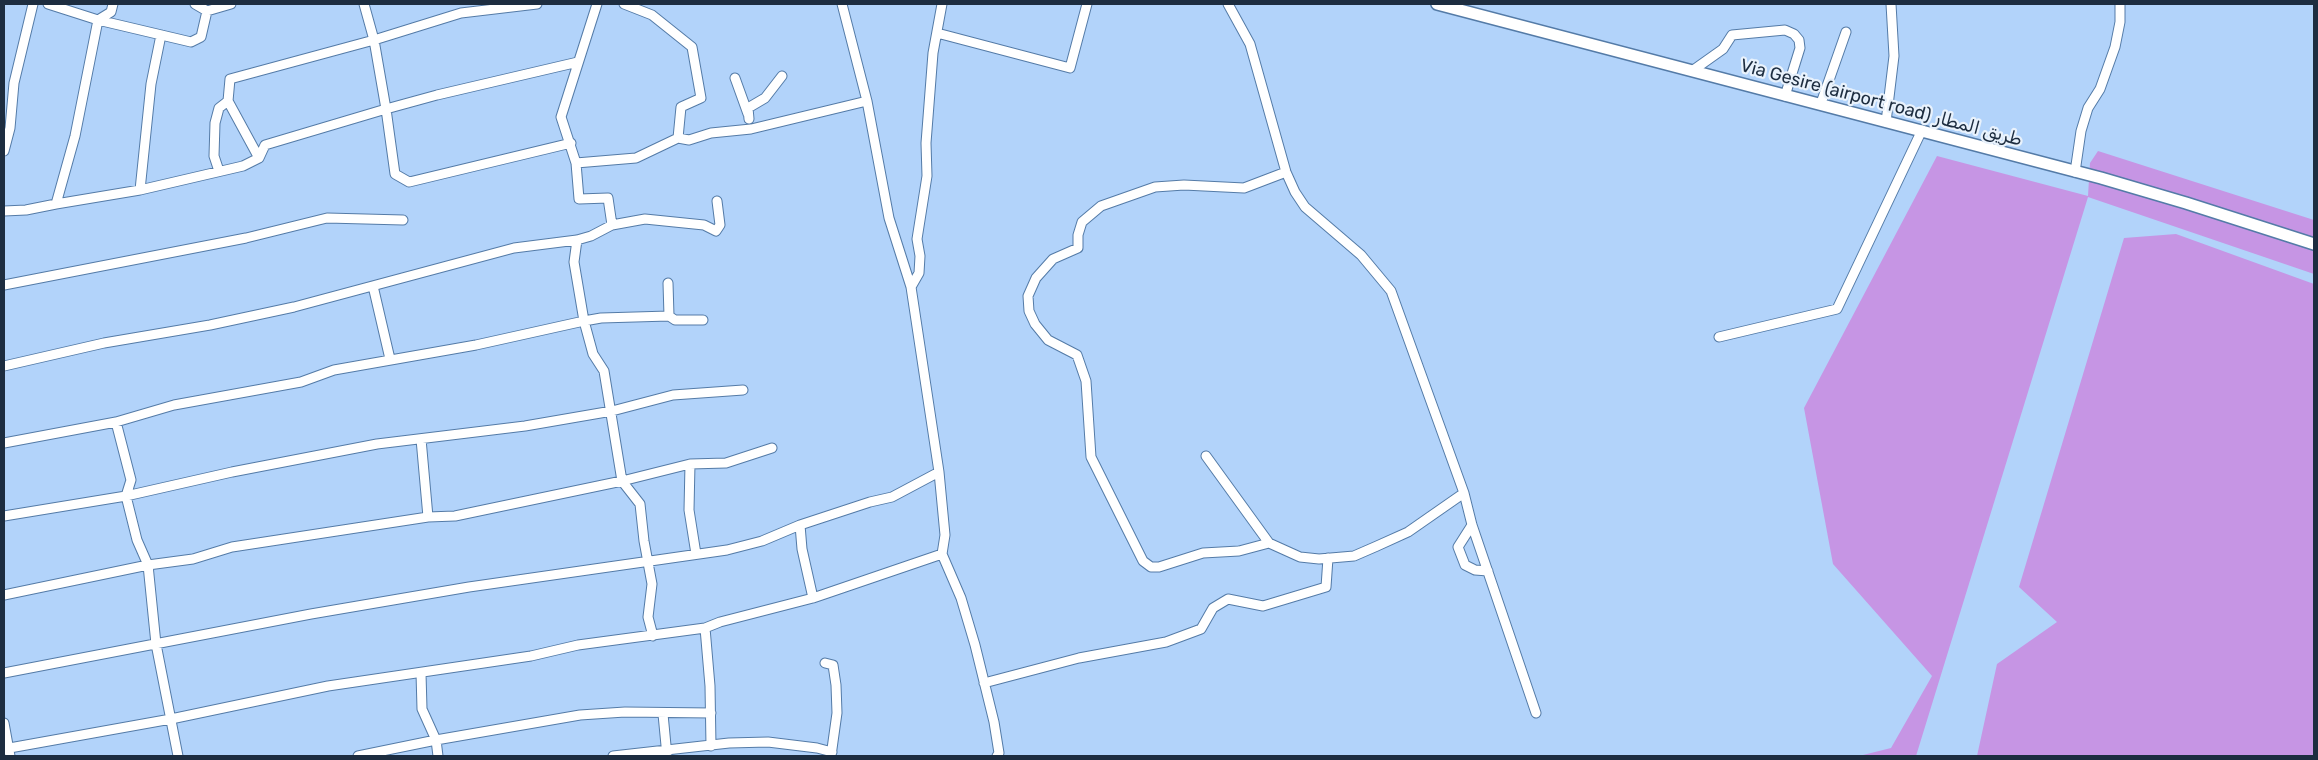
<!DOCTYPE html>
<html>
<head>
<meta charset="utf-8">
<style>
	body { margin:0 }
	#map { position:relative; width:2318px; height:760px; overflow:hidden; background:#b2d3fa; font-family:Rubik,sans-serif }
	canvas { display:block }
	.frame { position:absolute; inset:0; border:5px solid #1d2d40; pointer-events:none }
</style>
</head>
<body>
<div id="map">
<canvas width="2318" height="760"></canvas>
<div class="frame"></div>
</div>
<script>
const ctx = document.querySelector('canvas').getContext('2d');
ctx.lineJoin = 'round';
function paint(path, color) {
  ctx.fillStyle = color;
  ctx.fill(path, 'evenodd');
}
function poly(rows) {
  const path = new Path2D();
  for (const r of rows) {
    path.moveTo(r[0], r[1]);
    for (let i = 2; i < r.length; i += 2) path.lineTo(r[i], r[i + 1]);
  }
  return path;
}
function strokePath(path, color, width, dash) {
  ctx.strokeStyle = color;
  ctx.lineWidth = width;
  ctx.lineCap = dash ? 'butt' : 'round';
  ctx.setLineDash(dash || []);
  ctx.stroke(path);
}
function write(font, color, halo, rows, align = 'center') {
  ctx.font = font + ' Rubik,"Noto Sans Arabic",sans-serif';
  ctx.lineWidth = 4.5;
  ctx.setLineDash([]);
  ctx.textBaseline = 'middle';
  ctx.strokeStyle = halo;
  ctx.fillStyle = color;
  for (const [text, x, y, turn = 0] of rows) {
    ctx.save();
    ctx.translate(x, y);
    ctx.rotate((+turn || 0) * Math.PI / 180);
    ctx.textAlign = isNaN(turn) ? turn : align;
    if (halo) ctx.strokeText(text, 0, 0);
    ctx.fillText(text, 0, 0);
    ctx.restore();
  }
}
paint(poly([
	[2098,151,2314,220,2314,274,2088,197,1916,756,1859,756,1891,748,1932,676,1833,564,1804,408,1937,156,2088,196,2090,163],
	[2176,234,2314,284,2314,756,1977,756,1997,664,2057,622,2019,587,2124,238]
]), '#c695e4');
const street = poly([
	[48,4,98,20,191,42,201,37,207,11,195,4],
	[597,4,561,117,576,163,579,199,608,198,612,225],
	[624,4,652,15,692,47,701,98,681,107,678,138],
	[842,4,867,101,889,218,911,287,939,472,945,535,942,554,961,598,975,645,994,722,999,753,997,756],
	[1228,4,1250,44,1286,172,1295,192,1305,207,1361,255,1391,291,1464,493,1472,525,1536,713],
	[207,11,231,4],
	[937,33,1070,68,1087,4],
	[1692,71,1723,49,1732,35,1785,30,1794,34,1799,40,1800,48,1785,96],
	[735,78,748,114],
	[1821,103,1846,32],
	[749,119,748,108,765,98,782,76],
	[1886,122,1894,56,1891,4],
	[571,143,409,182,395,174,386,109,437,95,578,62],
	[4,151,10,128,14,83,33,4],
	[259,158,265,145,386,109,374,40,364,4],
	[576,163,636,158,678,138,689,140,711,133,751,129,867,101],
	[219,171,214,156,215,123,219,108,228,101],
	[2075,172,2081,131,2088,108,2100,89,2115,47,2120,22,2120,4],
	[140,190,151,84,161,35],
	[56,204,140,190,243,166,259,158,228,101,230,79,374,40,461,13,537,4],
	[4,211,26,210,56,204,75,136,98,20,111,12,113,4],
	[577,240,574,262,584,321,593,354,604,371,622,481,640,504,644,541,652,584,648,617,653,636],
	[668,283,669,316],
	[4,285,246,238,327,218,403,220],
	[373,286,390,359],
	[911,287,919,273,920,256,917,239,927,176,926,143,933,53,942,4],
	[1719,337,1837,309,1922,130],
	[4,366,104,343,210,325,294,307,514,248,577,240,591,236,612,225,645,219,704,225,716,231,720,225,717,201],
	[116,422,131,480,126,496,137,540,148,565,156,644,178,756],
	[421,439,428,517],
	[4,443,116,422,174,405,301,382,334,370,476,345,584,321,601,318,669,316,675,320,703,320],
	[1206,456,1269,543,1300,557,1319,559,1354,556,1377,546,1408,532,1464,493],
	[690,464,689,510,696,554],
	[4,516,126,496,232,472,377,444,525,426,612,411,673,395,743,390],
	[800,525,802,549,813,598],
	[1472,525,1458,547,1465,565,1475,570,1488,571],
	[1269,543,1239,551,1203,553,1159,567,1151,567,1143,561,1091,457,1086,381,1077,355,1048,340,1035,324,1029,311,1028,296,1036,278,1053,259,1078,248,1078,235,1082,222,1101,206,1155,187,1184,185,1244,188,1286,172],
	[4,595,148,565,193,559,232,547,428,517,455,516,622,481,690,464,726,463,772,448],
	[705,628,710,686,711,746],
	[825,663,833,665,836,685,837,713,831,756],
	[4,673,311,614,469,587,727,550,762,541,800,525,870,502,892,497,939,472],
	[421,673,422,709,436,740,438,756],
	[984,683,1079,658,1166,642,1201,629,1213,608,1228,599,1263,606,1326,587,1328,558],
	[663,714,667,756],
	[4,723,10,756],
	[4,749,171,719,328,686,531,656,578,645,705,628,720,622,813,598,942,554],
	[358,756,436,740,580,715,625,712,711,713],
	[613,756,729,743,768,742,817,748,832,752]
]);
const secondary = poly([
	[1437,4,2101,178,2186,203,2314,244]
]);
strokePath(street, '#547ba7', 11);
strokePath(secondary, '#547ba7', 14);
strokePath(street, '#fff', 9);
strokePath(secondary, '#fff', 11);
write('18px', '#1d2d40', '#e9f2fc', [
	["Via Gesire (airport road) طريق المطار",1881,103,15]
]);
</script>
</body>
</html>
